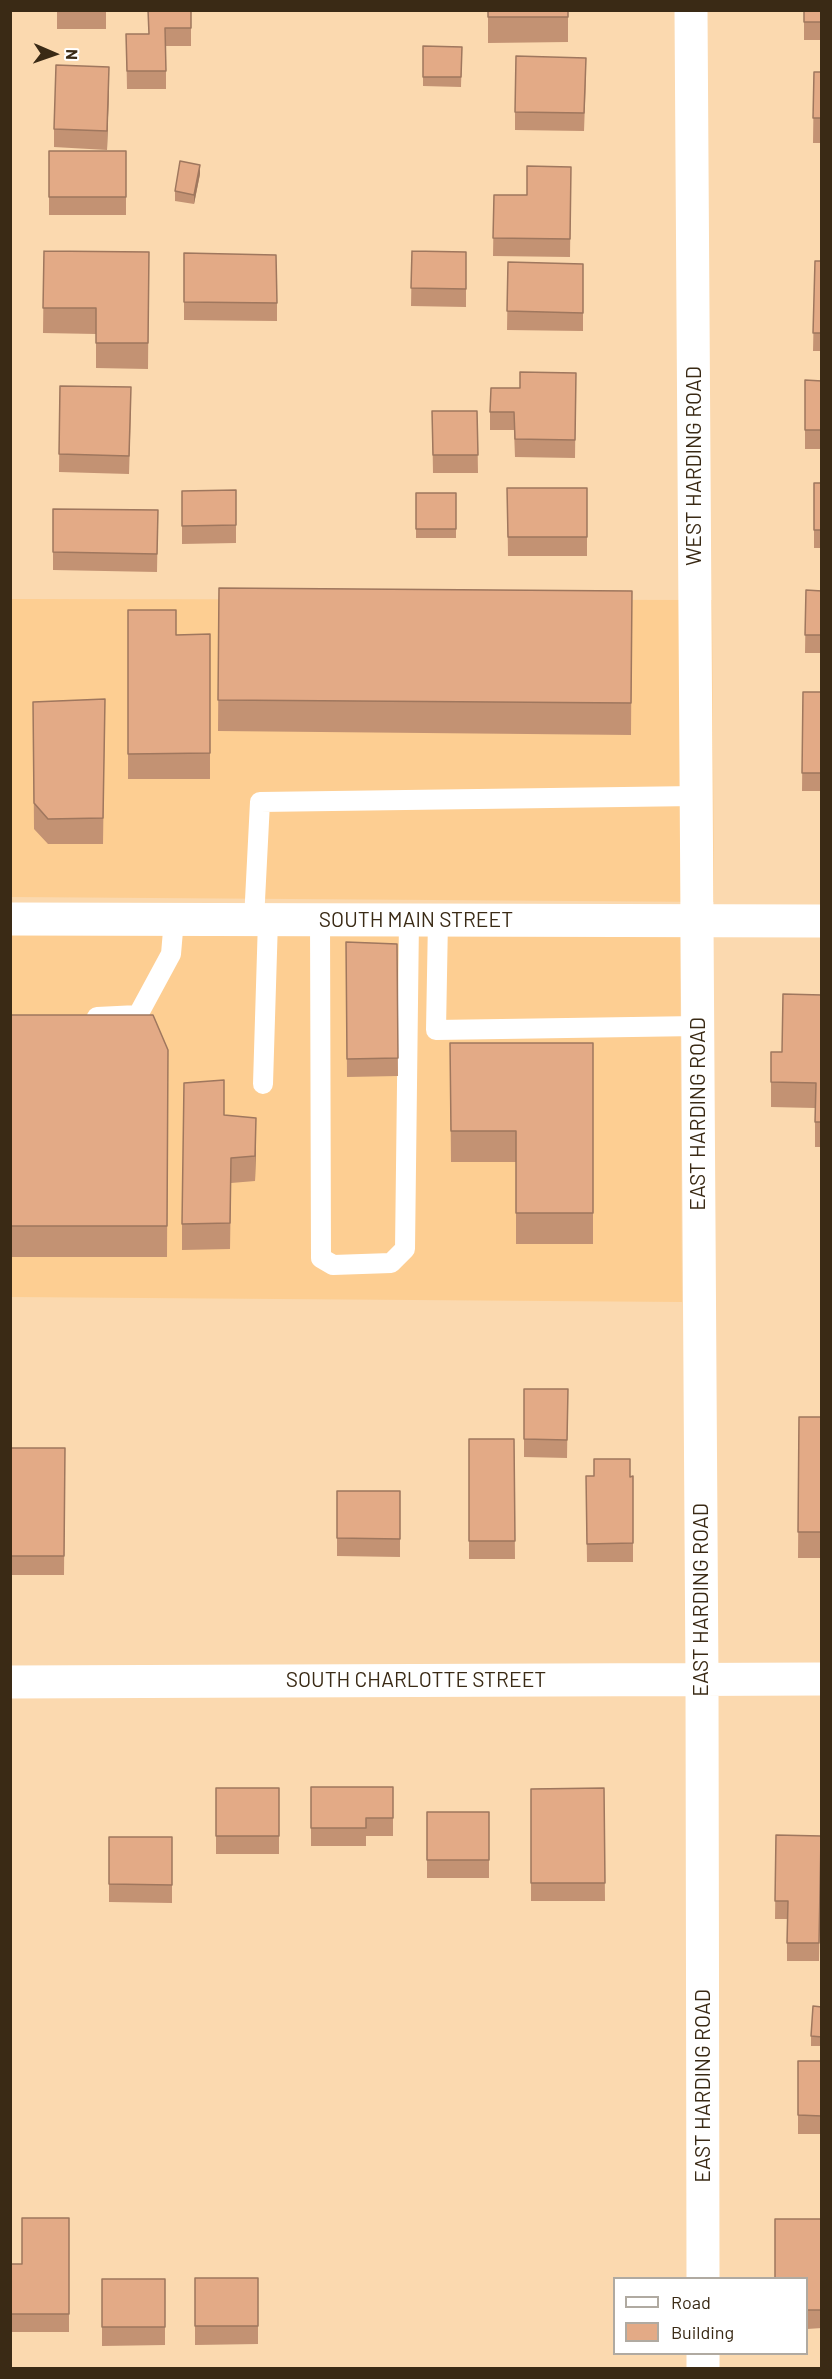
<!DOCTYPE html>
<html>
<head>
<meta charset="utf-8">
<style>
	body { margin:0 }
	#map { position:relative; width:832px; height:2379px; overflow:hidden; background:#fbd9af; font-family:Barlow,sans-serif }
	canvas { display:block }
	.frame { position:absolute; inset:0; border:12px solid #3a2a15; pointer-events:none }
	.legend { position:absolute; left:613px; top:2277px; width:195px; height:78px; box-sizing:border-box; background:#fff; border:2px solid #b0aaa1; margin:0; padding:8px 10px; list-style:none; font-size:18px; color:#3a2a15 }
	.legend li { display:flex; align-items:center; gap:12px; height:30px }
	.legend b { width:30px; border:2px solid #b0aaa1 }
	.north { position:absolute; left:24px; top:24px; width:60px; height:60px; -webkit-text-stroke:4px #fff; paint-order:stroke; rotate:92deg; font-size:16px; font-weight:700; line-height:24px; text-align:center; color:#3a2a15 }
	.north::after { content:''; display:block; margin:auto; width:21px; height:27px; background:#3a2a15; clip-path:polygon(50% 0,100% 100%,50% 72%,0 100%) }
</style>
</head>
<body>
<div id="map">
<canvas width="832" height="2379"></canvas>
<div class="frame"></div>
<ul class="legend">
<li><b style="height:8px;background:#fff"></b>Road</li>
<li><b style="height:16px;background:#e3aa86"></b>Building</li>
</ul>
<div class="north">N</div>
</div>
<script>
const ctx = document.querySelector('canvas').getContext('2d');
ctx.lineJoin = 'round';
function paint(path, color) {
  ctx.fillStyle = color;
  ctx.fill(path, 'evenodd');
}
function poly(rows) {
  const path = new Path2D();
  for (const r of rows) {
    path.moveTo(r[0], r[1]);
    for (let i = 2; i < r.length; i += 2) path.lineTo(r[i], r[i + 1]);
  }
  return path;
}
function strokePath(path, color, width, dash) {
  ctx.strokeStyle = color;
  ctx.lineWidth = width;
  ctx.lineCap = dash ? 'butt' : 'round';
  ctx.setLineDash(dash || []);
  ctx.stroke(path);
}
function write(font, color, halo, rows, align = 'center') {
  ctx.font = font + ' Barlow,sans-serif';
  ctx.lineWidth = 5;
  ctx.setLineDash([]);
  ctx.textBaseline = 'middle';
  ctx.strokeStyle = halo;
  ctx.fillStyle = color;
  for (const [text, x, y, turn = 0] of rows) {
    ctx.save();
    ctx.translate(x, y);
    ctx.rotate((+turn || 0) * Math.PI / 180);
    ctx.textAlign = isNaN(turn) ? turn : align;
    if (halo) ctx.strokeText(text, 0, 0);
    ctx.fillText(text, 0, 0);
    ctx.restore();
  }
}
paint(poly([
	[11,599,712,600,714,902,11,897],
	[11,935,680,935,682,1302,11,1297]
]), '#fdce92');
strokePath(poly([
	[254,920,260,802,696,796],
	[320,920,321,1258,333,1265,391,1263,405,1249,409,920],
	[438,920,436,1030,698,1026],
	[97,1017,138,1015,171,954,174,919],
	[263,1084,268,920]
]), '#fff', 20);
strokePath(poly([
	[691,10,702,1679,703,2278],
	[10,1682,822,1679],
	[703,2354,703,2368]
]), '#fff', 33);
strokePath(poly([
	[10,919,822,921]
]), '#fff', 33);
paint(poly([
	[57,10,106,10,106,29,57,29],
	[191,10,191,46,166,46,166,89,127,89,126,34,148,34],
	[488,10,568,10,568,42,488,43],
	[804,10,822,10,822,40,804,40],
	[423,46,462,47,461,87,423,86],
	[814,72,822,72,822,143,813,143],
	[586,76,584,131,515,130,515,112],
	[109,85,107,150,54,147,54,129],
	[49,151,126,151,126,215,49,215],
	[571,167,570,257,493,256,494,195,527,195],
	[200,174,194,204,175,201,175,191],
	[44,251,149,252,148,369,96,368,96,334,43,333],
	[412,251,466,252,466,307,411,306],
	[184,253,277,303,277,321,184,320],
	[815,261,822,261,822,351,813,351],
	[508,262,583,264,583,331,507,330],
	[576,373,575,458,515,457,514,430,490,430,490,412,520,388],
	[805,380,822,381,822,449,805,449],
	[60,386,131,406,129,474,59,472],
	[432,411,477,411,478,473,433,473],
	[814,483,822,483,822,548,814,548],
	[507,488,587,488,587,556,508,556],
	[236,490,236,543,182,544,182,491],
	[416,493,456,493,456,538,416,538],
	[53,509,158,510,157,572,53,570],
	[219,588,632,591,631,735,218,731],
	[806,590,822,591,822,653,805,653],
	[128,610,176,635,210,634,210,779,128,779],
	[803,692,822,692,822,791,802,791],
	[105,699,103,844,48,844,34,829,33,702],
	[346,942,397,944,398,1076,347,1077],
	[822,995,822,1147,815,1147,815,1108,771,1107,771,1052,782,1052],
	[10,1015,168,1050,167,1257,10,1257],
	[450,1043,593,1043,593,1244,516,1244,516,1162,451,1162],
	[224,1115,256,1143,255,1181,231,1183,230,1249,182,1250,182,1224],
	[568,1389,567,1458,524,1457,524,1439],
	[799,1417,822,1417,822,1558,798,1558],
	[469,1439,514,1439,515,1559,469,1559],
	[10,1448,65,1448,64,1575,10,1575],
	[586,1476,633,1476,633,1562,587,1562],
	[337,1491,400,1491,400,1557,337,1556],
	[311,1787,393,1787,393,1836,366,1836,366,1846,311,1846],
	[216,1788,279,1788,279,1854,216,1854],
	[604,1788,605,1901,531,1901,531,1789],
	[427,1812,489,1812,489,1878,427,1878],
	[776,1835,821,1836,819,1961,787,1961,787,1919,775,1919],
	[109,1837,172,1837,172,1903,109,1902],
	[822,2007,822,2046,811,2046,811,2036],
	[798,2061,822,2061,822,2134,798,2134],
	[69,2218,69,2332,10,2332,10,2264,22,2264],
	[822,2219,822,2328,807,2329,807,2278],
	[195,2278,258,2278,258,2344,195,2345],
	[102,2279,165,2279,165,2345,102,2346]
]), '#c39273');
paint(poly([
	[109,67,109,85,107,150,107,131],
	[200,165,200,174,194,204,194,195],
	[256,1118,256,1143,255,1181,255,1156]
]), '#9f775e');
const building = poly([
	[148,10,191,10,191,28,165,28,166,71,127,71,126,34,149,34,148,10],
	[488,10,568,10,568,17,488,17,488,10],
	[804,10,822,10,822,22,804,22,804,10],
	[423,46,462,47,461,77,423,77,423,46],
	[516,56,586,58,584,113,515,112,516,56],
	[56,65,109,67,107,131,54,129,56,65],
	[814,72,822,72,822,118,813,118,814,72],
	[49,151,126,151,126,197,49,197,49,151],
	[180,161,200,165,194,195,175,191,180,161],
	[527,166,571,167,570,239,493,238,494,195,527,195,527,166],
	[44,251,149,252,148,343,96,343,96,308,43,308,44,251],
	[412,251,466,252,466,289,411,288,412,251],
	[184,253,276,255,277,303,184,302,184,253],
	[815,261,822,261,822,333,813,333,815,261],
	[508,262,583,264,583,313,507,311,508,262],
	[520,372,576,373,575,440,515,439,514,412,490,412,491,388,520,388,520,372],
	[805,380,822,381,822,430,805,430,805,380],
	[60,386,131,387,129,456,59,454,60,386],
	[432,411,477,411,478,455,433,455,432,411],
	[814,483,822,483,822,530,814,530,814,483],
	[507,488,587,488,587,537,508,537,507,488],
	[236,490,236,525,182,526,182,491,236,490],
	[416,493,456,493,456,529,416,529,416,493],
	[53,509,158,510,157,554,53,552,53,509],
	[219,588,632,591,631,703,218,700,219,588],
	[806,590,822,591,822,635,805,635,806,590],
	[128,610,176,610,176,635,210,634,210,753,128,754,128,610],
	[803,692,822,692,822,773,802,773,803,692],
	[105,699,103,818,48,819,34,803,33,702,105,699],
	[346,942,397,944,398,1058,347,1059,346,942],
	[783,994,822,995,822,1122,815,1122,816,1083,771,1082,771,1052,782,1052,783,994],
	[10,1015,153,1015,168,1050,167,1226,10,1226,10,1015],
	[450,1043,593,1043,593,1213,516,1213,516,1131,451,1131,450,1043],
	[224,1080,224,1115,256,1118,255,1156,231,1158,230,1223,182,1224,184,1083,224,1080],
	[524,1389,568,1389,567,1440,524,1439,524,1389],
	[799,1417,822,1417,822,1532,798,1532,799,1417],
	[469,1439,514,1439,515,1541,469,1541,469,1439],
	[10,1448,65,1448,64,1556,10,1556,10,1448],
	[594,1459,630,1459,630,1477,633,1476,633,1543,587,1544,586,1476,594,1476,594,1459],
	[337,1491,400,1491,400,1539,337,1538,337,1491],
	[311,1787,393,1787,393,1818,366,1818,366,1828,311,1828,311,1787],
	[216,1788,279,1788,279,1836,216,1836,216,1788],
	[604,1788,605,1883,531,1883,531,1789,604,1788],
	[427,1812,489,1812,489,1860,427,1860,427,1812],
	[776,1835,821,1836,819,1943,787,1943,788,1901,775,1901,776,1835],
	[109,1837,172,1837,172,1885,109,1884,109,1837],
	[813,2006,822,2007,822,2037,811,2036,813,2006],
	[798,2061,822,2061,822,2116,798,2115,798,2061],
	[22,2218,69,2218,69,2314,10,2314,10,2264,22,2264,22,2218],
	[775,2219,822,2219,822,2310,807,2310,807,2278,775,2278,775,2219],
	[195,2278,258,2278,258,2326,195,2326,195,2278],
	[102,2279,165,2279,165,2327,102,2327,102,2279]
]);
paint(building, '#e3aa86');
strokePath(building, '#9f775e', 1.5);
write('21px', '#3a2a15', '#fff', [
	["WEST HARDING ROAD",694,466,-90],
	["SOUTH MAIN STREET",416,920],
	["EAST HARDING ROAD",698,1114,-90],
	["EAST HARDING ROAD",701,1600,-90],
	["SOUTH CHARLOTTE STREET",416,1680],
	["EAST HARDING ROAD",703,2086,-90]
]);
</script>
</body>
</html>
